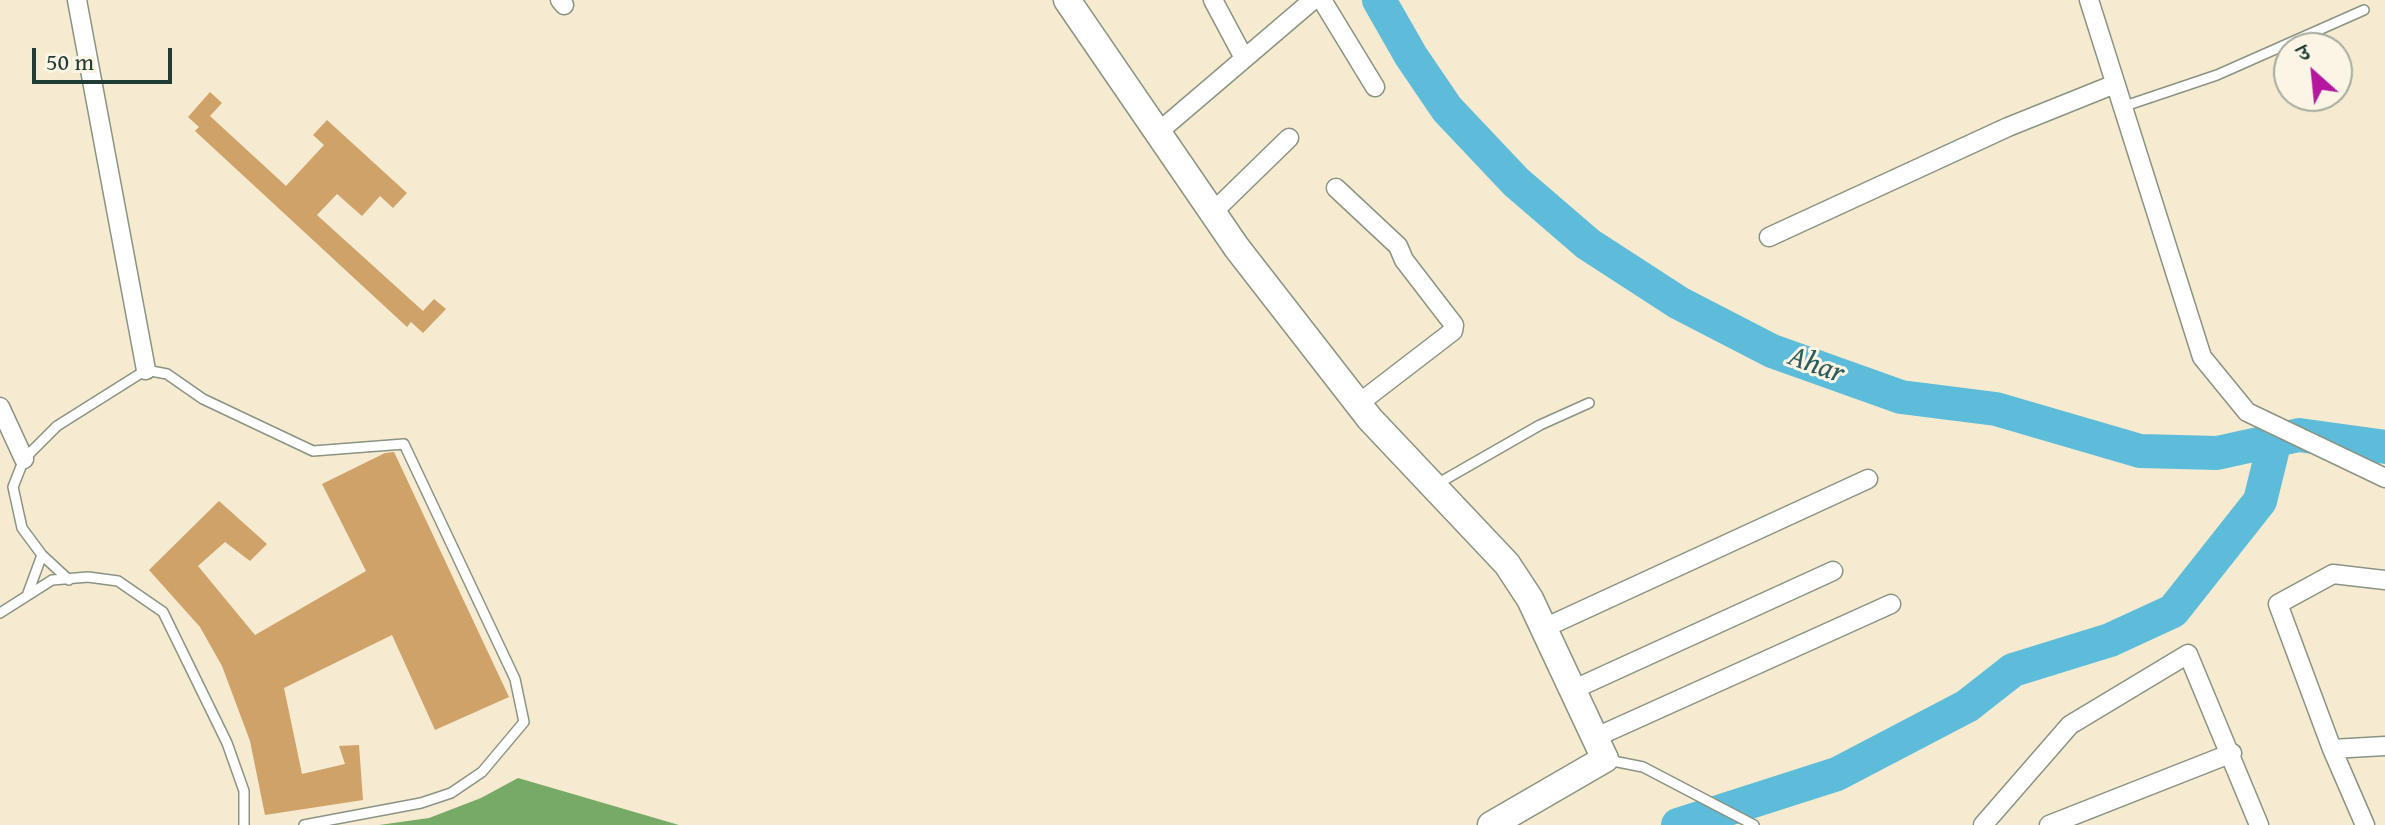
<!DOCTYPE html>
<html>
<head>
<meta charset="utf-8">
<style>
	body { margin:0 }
	#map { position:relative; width:2385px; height:825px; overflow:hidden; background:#f6ead1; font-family:"Gentium Book Plus","Noto Serif Devanagari",serif }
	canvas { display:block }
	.north { position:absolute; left:2273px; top:32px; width:80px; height:80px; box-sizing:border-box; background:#fcf5e5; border:2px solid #a4ab9e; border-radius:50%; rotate:333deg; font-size:22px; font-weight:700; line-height:32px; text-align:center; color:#1f3d34 }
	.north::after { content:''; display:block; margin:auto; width:28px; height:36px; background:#b5179e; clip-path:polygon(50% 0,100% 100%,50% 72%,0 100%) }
	.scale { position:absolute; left:32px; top:48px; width:140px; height:36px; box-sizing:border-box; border:4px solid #1f3d34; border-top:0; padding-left:10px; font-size:24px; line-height:28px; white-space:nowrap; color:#1f3d34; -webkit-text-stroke:6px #fcf5e5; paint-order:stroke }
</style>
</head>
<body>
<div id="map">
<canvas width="2385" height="825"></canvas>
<div class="north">उ</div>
<div class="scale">50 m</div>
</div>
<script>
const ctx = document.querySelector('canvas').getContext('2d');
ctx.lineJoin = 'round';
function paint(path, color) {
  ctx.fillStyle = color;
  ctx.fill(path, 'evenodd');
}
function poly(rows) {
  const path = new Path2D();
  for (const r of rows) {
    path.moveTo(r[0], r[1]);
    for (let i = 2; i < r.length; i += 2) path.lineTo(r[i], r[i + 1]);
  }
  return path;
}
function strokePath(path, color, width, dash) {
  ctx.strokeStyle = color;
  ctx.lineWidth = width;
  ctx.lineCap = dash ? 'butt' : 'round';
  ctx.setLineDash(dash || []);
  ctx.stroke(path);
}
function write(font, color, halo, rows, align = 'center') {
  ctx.font = font + ' "Gentium Book Plus",serif';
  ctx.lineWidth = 6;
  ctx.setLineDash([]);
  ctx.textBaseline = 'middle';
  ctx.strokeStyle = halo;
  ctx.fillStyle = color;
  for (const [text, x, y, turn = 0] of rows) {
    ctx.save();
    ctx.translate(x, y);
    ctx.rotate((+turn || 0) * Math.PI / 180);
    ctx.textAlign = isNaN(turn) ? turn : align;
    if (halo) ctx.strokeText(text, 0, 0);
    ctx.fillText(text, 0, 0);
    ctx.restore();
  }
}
paint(poly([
	[518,778,679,825,379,825,429,818,481,798]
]), '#7a6');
strokePath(poly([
	[1379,0,1411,56,1447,109,1516,182,1588,244,1679,303,1772,351,1901,397,1996,409,2140,451,2217,453,2299,435,2385,447],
	[1678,825,1837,774,1967,706,2013,670,2110,640,2173,611,2260,501,2275,440]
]), '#5cbcda', 34);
paint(poly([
	[210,92,222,103,210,116,286,186,324,145,313,135,327,120,407,193,393,208,380,196,362,216,337,194,317,215,423,311,434,299,446,309,423,333,411,322,407,327,195,131,199,127,188,117],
	[394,452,509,697,435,730,392,635,284,688,302,774,345,764,339,746,359,745,363,800,265,815,250,741,222,666,200,627,149,570,219,501,267,544,250,561,225,542,198,566,255,635,366,571,322,484,385,453]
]), '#cea268');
const lane = poly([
	[2122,107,2217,75,2364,10],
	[1437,484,1540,425,1589,403],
	[69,580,42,555,22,528,13,487,24,459,57,426,146,370,167,374,203,399,313,451,404,444,515,679,524,722,482,772,451,793,421,803,304,825],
	[28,593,42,555],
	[0,613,52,580,88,577,118,581,163,612,227,743,244,791,244,825],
	[1608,760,1643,767,1754,825]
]);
const street = poly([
	[77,0,146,370],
	[560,0,564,5],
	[1213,0,1244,58],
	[1322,0,1375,87],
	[2089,0,2202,357,2247,412,2385,478],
	[1156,134,1313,0],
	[1336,188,1398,246,1404,260,1454,325,1453,331,1358,404],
	[1212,213,1289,138],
	[1769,237,2008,127,2115,84],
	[0,407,24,459],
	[1542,629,1868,479],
	[1570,691,1833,571],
	[1594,738,1891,604],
	[2332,749,2278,604,2333,574,2385,580],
	[1983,825,2070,725,2188,654,2259,825],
	[2049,825,2232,753],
	[2365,825,2332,749,2385,746]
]);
const secondary = poly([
	[1067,0,1237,248,1370,419,1507,564,1530,599,1605,759,1491,825]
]);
strokePath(lane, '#8a9482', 12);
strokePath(street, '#8a9482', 21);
strokePath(secondary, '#8a9482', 29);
strokePath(lane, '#fff', 9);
strokePath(street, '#fff', 18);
strokePath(secondary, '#fff', 26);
write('italic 30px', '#2e5d5e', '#fcf5e5', [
	["Ahar",1816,366,20]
]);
</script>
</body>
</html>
